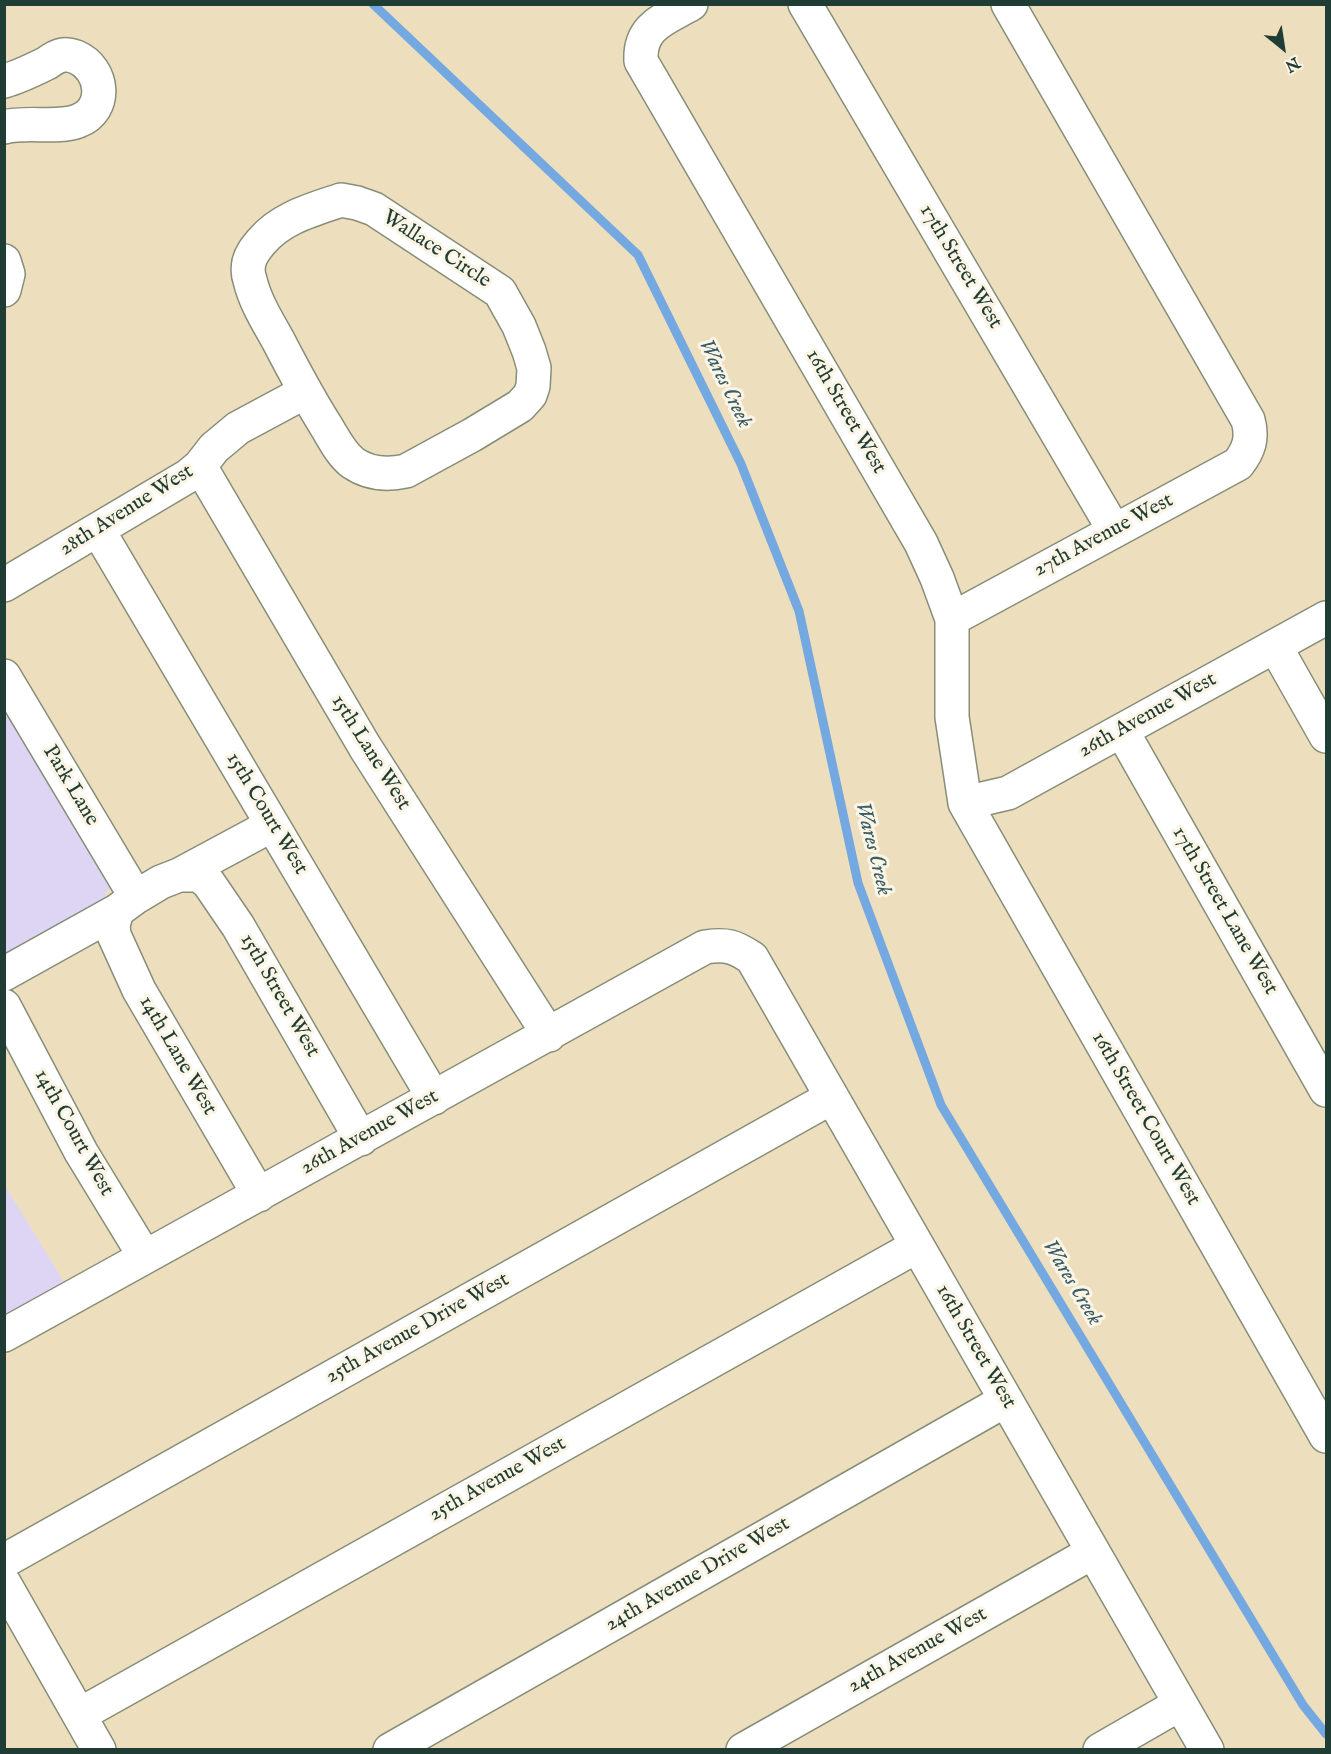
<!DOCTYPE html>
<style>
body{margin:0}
#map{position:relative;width:1331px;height:1754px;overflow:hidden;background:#eddfbd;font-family:"IM FELL English",serif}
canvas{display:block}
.frame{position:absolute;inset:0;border:6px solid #1f3d34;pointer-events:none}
.north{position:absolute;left:1253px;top:18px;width:60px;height:60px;-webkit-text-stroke:4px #fcf5e5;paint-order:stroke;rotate:150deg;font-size:16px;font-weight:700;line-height:24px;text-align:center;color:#1f3d34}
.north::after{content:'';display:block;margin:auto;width:21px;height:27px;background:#1f3d34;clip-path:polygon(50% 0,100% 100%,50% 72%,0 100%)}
</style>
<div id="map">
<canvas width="1331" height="1754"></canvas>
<div class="frame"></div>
<div class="north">N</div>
</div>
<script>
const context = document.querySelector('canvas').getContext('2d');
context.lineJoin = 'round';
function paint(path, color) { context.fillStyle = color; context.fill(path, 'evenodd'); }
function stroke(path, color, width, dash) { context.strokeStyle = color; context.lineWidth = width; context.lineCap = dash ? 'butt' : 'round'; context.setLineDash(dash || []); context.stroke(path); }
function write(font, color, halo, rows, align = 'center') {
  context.font = font + ' "IM FELL English",serif'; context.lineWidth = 6; context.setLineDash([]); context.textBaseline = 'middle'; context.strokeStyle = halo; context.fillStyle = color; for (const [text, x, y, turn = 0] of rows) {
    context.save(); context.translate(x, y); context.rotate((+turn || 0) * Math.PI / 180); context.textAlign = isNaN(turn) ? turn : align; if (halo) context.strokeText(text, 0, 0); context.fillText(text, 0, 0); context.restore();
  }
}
paint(new Path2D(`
 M 4,706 L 114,892 L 107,889 L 104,899 L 5,954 Z
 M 4,1184 L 64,1282 L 5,1315 L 4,1315 Z`), '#ded5f5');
stroke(new Path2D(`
 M 373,4 L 638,255 L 741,464 L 799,611 L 858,883 L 941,1105 L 1303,1705 L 1326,1734`), '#74a8e0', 9);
const minor = new Path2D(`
 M 691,4 C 665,19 639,26 641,61 L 921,543 L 937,578 L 952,619 L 952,717 L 965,803 L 1326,1436
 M 805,4 L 1114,530
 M 4,81 C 19,77 33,70 47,63 C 51,60 58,56 63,55 C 67,54 73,56 76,57 C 104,69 108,110 78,121 C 57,129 28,121 4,127
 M 341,200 L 357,203 L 374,209 L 500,292 L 519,326 L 529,351 L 534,368 L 533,386 L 530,395 L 520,406 L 472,435 L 406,471 C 388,475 369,474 353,463 C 341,454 334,439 326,426 C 309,399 294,371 279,342 C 268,322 255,302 250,280 C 248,275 248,267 249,262 C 251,254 256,248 261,242 C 281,218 311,210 341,200 Z
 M 4,261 L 8,274 L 4,290
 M 200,466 L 365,747 L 549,1035
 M 98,530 L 434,1098
 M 4,585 L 188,476 L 200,466 L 214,448 L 238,428 L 305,392
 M 952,619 L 1238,464 C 1249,450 1253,438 1248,420 L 1008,4
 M 1275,646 L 1326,736
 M 4,676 L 136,897
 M 1122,731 L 1326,1090
 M 965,803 L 1008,793 L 1326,618
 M 179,875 L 198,875 L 208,882 L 238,926 L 361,1139
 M 117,911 L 113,925 L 114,935 L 139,990 L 259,1195
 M 4,974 L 117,911 L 136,897 L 161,882 L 179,875 L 272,825
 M 4,1006 L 81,1152 L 145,1257
 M 4,1335 L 705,947 C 727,944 734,946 752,958 L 1207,1750
 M 4,1561 L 832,1097
 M 4,1583 L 99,1750
 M 79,1715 L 917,1246
 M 390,1750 L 1006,1400
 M 743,1750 L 1093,1552
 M 1100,1750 L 1180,1704`);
stroke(minor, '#868e78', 36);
stroke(minor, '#fff', 33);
write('21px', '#1f3d34', '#fcf5e5', [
 ["Wallace Circle",436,250,33],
 ["17th Street West",960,267,59],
 ["16th Street West",845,412,60],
 ["28th Avenue West",127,511,-32],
 ["27th Avenue West",1104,536,-28],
 ["26th Avenue West",1148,716,-29],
 ["15th Lane West",370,753,58],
 ["Park Lane",70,786,59],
 ["15th Court West",266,814,59],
 ["17th Street Lane West",1224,911,60],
 ["15th Street West",279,996,60],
 ["14th Lane West",177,1056,60],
 ["16th Street Court West",1145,1119,60],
 ["14th Court West",73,1133,61],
 ["26th Avenue West",370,1133,-29],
 ["25th Avenue Drive West",418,1329,-29],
 ["16th Street West",975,1347,60],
 ["25th Avenue West",498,1480,-29],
 ["24th Avenue Drive West",698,1575,-30],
 ["24th Avenue West",918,1651,-29]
]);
write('italic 22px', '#395d68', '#fcf5e5', [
 ["Wares Creek",724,384,64],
 ["Wares Creek",872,849,76],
 ["Wares Creek",1071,1283,59]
]);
</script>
